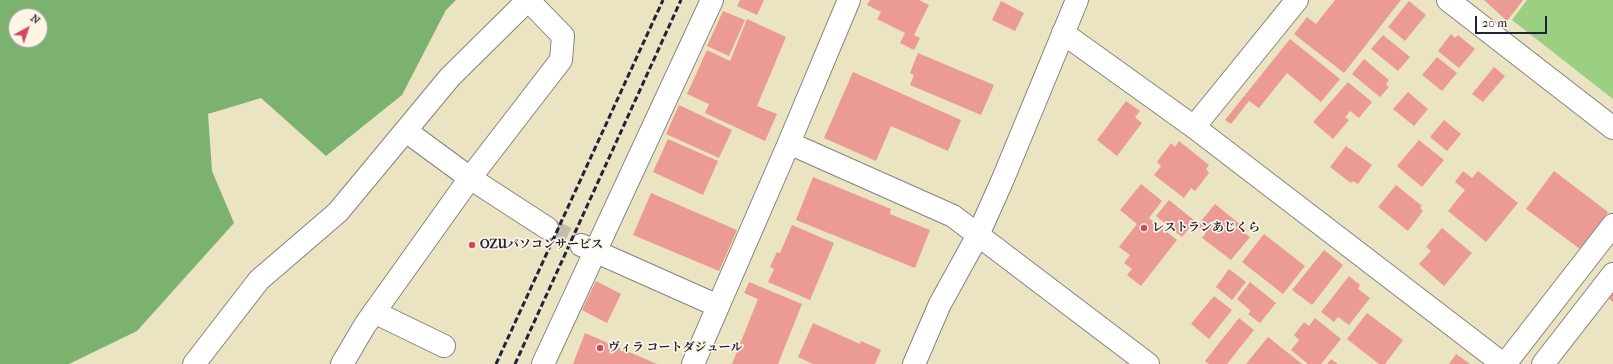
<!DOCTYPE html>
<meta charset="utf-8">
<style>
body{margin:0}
#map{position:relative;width:1613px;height:364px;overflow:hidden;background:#ebe4c2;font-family:"IM FELL French Canon",serif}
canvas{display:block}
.north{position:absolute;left:8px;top:8px;width:40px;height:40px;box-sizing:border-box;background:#fcf5e5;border:1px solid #a5a1a1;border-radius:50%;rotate:40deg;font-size:11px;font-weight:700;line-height:16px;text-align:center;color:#22223b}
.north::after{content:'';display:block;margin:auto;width:14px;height:18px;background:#d1495b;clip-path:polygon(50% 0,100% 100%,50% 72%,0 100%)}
.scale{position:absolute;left:1475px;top:16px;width:72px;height:18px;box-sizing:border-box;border:2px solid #22223b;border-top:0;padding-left:5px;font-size:12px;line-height:14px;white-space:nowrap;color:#22223b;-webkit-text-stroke:3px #fcf5e5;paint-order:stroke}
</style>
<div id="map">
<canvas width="1613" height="364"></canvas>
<div class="north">N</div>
<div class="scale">20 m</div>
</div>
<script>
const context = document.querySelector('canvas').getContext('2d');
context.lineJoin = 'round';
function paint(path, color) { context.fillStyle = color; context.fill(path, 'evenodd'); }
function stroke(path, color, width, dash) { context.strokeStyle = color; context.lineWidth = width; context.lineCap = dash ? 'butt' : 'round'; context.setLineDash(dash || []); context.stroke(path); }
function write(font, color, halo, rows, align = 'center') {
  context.font = font + ' "IM FELL French Canon","Noto Serif JP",serif'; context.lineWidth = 3.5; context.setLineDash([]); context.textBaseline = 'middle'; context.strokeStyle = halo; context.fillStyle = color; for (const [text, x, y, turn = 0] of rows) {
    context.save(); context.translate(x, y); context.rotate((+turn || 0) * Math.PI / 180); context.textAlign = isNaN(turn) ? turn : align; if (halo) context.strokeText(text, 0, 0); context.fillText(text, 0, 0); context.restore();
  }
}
paint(new Path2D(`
 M 1527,0 L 1613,0 L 1613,99 L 1512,20 Z`), '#9bd082');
paint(new Path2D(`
 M 0,0 L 456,0 L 446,10 L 402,95 L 326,156 L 261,98 L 208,114 L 212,171 L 234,223 L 137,331 L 69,364 L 0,364 ZM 16,16 L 40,16 L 40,40 L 16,40 Z`), '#7cb270');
paint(new Path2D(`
 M 740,0 L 764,0 L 757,15 L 737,6 Z
 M 870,0 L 919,0 L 929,5 L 914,35 L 920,38 L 914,50 L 900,43 L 905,33 L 877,19 L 881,12 L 867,5 Z
 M 1335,0 L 1401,0 L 1344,73 L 1294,34 L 1307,17 L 1316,24 Z
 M 1484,0 L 1523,0 L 1507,21 Z
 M 1001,1 L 1024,13 L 1015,31 L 992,20 Z
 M 1409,1 L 1426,15 L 1405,41 L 1388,27 Z
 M 723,11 L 745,20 L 729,56 L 707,46 Z
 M 747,19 L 786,37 L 757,106 L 777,114 L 765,141 L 705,113 L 709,104 L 687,94 L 707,50 L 730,61 Z
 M 1451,34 L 1455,38 L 1458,35 L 1475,49 L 1459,68 L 1438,51 Z
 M 1383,35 L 1410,57 L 1398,71 L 1371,49 Z
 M 1290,39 L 1340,79 L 1321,102 L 1287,73 L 1259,108 L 1249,101 L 1231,124 L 1225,120 Z
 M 918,53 L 994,85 L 981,115 L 910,85 L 914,75 L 910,73 Z
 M 1437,57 L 1457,73 L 1442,91 L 1422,75 Z
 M 1364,59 L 1389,80 L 1386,84 L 1389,87 L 1380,97 L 1352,74 Z
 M 1494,67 L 1505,76 L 1483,102 L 1472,94 Z
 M 853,72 L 961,120 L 948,151 L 891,126 L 876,161 L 824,138 Z
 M 1348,82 L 1372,102 L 1359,118 L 1350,111 L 1345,117 L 1349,120 L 1333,139 L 1313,122 Z
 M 1408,92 L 1428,109 L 1414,126 L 1393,109 Z
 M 1126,101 L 1140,111 L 1135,117 L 1142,123 L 1117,156 L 1097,140 Z
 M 679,105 L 732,130 L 719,158 L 666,134 Z
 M 1444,120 L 1461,134 L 1447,151 L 1430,137 Z
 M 668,139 L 718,161 L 703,195 L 653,172 Z
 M 1419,140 L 1444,160 L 1422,187 L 1397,166 Z
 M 1179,141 L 1209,165 L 1206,169 L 1209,173 L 1195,191 L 1191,188 L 1184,198 L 1154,175 L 1161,166 L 1157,162 L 1171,143 L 1175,147 Z
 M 1346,146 L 1372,165 L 1358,184 L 1353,181 L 1351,183 L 1330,167 Z
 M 1463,171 L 1472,178 L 1478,171 L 1518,203 L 1486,242 L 1448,211 L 1465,190 L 1455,182 Z
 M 1554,171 L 1608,212 L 1580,249 L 1526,209 Z
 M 813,177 L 891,209 L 890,214 L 930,230 L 915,268 L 796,220 Z
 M 1141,184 L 1162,201 L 1149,218 L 1177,240 L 1141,286 L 1127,275 L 1132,269 L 1124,263 L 1130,255 L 1119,247 L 1137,224 L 1120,210 Z
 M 1396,185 L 1422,206 L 1420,208 L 1423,211 L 1408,231 L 1378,207 Z
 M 651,193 L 737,230 L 719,271 L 633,235 Z
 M 1169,200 L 1195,221 L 1182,237 L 1156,216 Z
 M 1215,204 L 1247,230 L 1244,233 L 1250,237 L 1231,260 L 1202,238 L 1206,233 L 1197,226 Z
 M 792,225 L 834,243 L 810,300 L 768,282 L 774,269 L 770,267 L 777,252 L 780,253 Z
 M 1442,228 L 1472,253 L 1444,286 L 1419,264 L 1431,251 L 1426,247 Z
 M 1264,234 L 1305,266 L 1283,294 L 1242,262 Z
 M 1324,250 L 1343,265 L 1312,305 L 1292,290 Z
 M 1229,269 L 1246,282 L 1232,300 L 1216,287 Z
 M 1349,276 L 1360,285 L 1358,289 L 1370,298 L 1349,325 L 1338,317 L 1334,322 L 1321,312 Z
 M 596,281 L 621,294 L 607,323 L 582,310 Z
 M 749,282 L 802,304 L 778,364 L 732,364 L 758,299 L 744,293 Z
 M 1250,282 L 1276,303 L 1260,323 L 1248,314 L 1251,311 L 1237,299 Z
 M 1613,292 L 1613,302 L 1608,298 Z
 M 1214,296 L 1232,310 L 1209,339 L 1191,324 Z
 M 1367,313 L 1403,340 L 1385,364 L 1379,364 L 1347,339 Z
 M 1239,318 L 1254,330 L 1227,364 L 1209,364 L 1205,361 Z
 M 1315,318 L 1341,339 L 1321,364 L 1308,364 L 1291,350 L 1299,340 L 1294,335 L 1304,322 L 1309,326 Z
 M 813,323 L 860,344 L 861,341 L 881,350 L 875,364 L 813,364 L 798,357 Z
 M 585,333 L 657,364 L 573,364 Z
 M 1268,337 L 1302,364 L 1246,364 Z
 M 1456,354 L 1470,364 L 1449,364 Z
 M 1331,359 L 1338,364 L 1327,364 Z`), '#eb9a94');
stroke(new Path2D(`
 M 547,228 L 581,245`), '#c3bda7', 22, [22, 11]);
const minor = new Path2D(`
 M 1448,0 L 1613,128
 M 1063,33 L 1194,127 L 1503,364
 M 1194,127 L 1297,0
 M 406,131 L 470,178 L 547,228
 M 789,143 L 953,216 L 978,235
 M 581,245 L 718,306
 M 374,312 L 444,346
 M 194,364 L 259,280 L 338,212 L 450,77 L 528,0
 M 342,364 L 365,325 L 470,178 L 561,60 L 563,36 L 528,0
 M 543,364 L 712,0
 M 693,364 L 789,143 L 849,0
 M 1505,364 L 1613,225
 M 1543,364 L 1613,274`);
const tertiary = new Path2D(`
 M 978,235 L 1148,364
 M 914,364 L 940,304 L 978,235 L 1003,179 L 1077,0`);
stroke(minor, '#86837e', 24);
stroke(tertiary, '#86837e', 24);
stroke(minor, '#fff', 22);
stroke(tertiary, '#fff', 22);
stroke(new Path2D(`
 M 496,364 L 663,0
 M 515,364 L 681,0`), '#22223b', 3, [6, 3]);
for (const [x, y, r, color] of [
 [1144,228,4,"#d1495b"],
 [472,245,4,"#d1495b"],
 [600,348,4,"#d1495b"]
]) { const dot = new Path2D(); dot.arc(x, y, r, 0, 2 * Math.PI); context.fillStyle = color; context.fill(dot); stroke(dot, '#fcf5e5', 1.5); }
write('bold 12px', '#22223b', '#fcf5e5', [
 ["レストランあじくら",1152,228],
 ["OZUパソコンサービス",480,245],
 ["ヴィラ コートダジュール",608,348]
], 'left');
</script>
